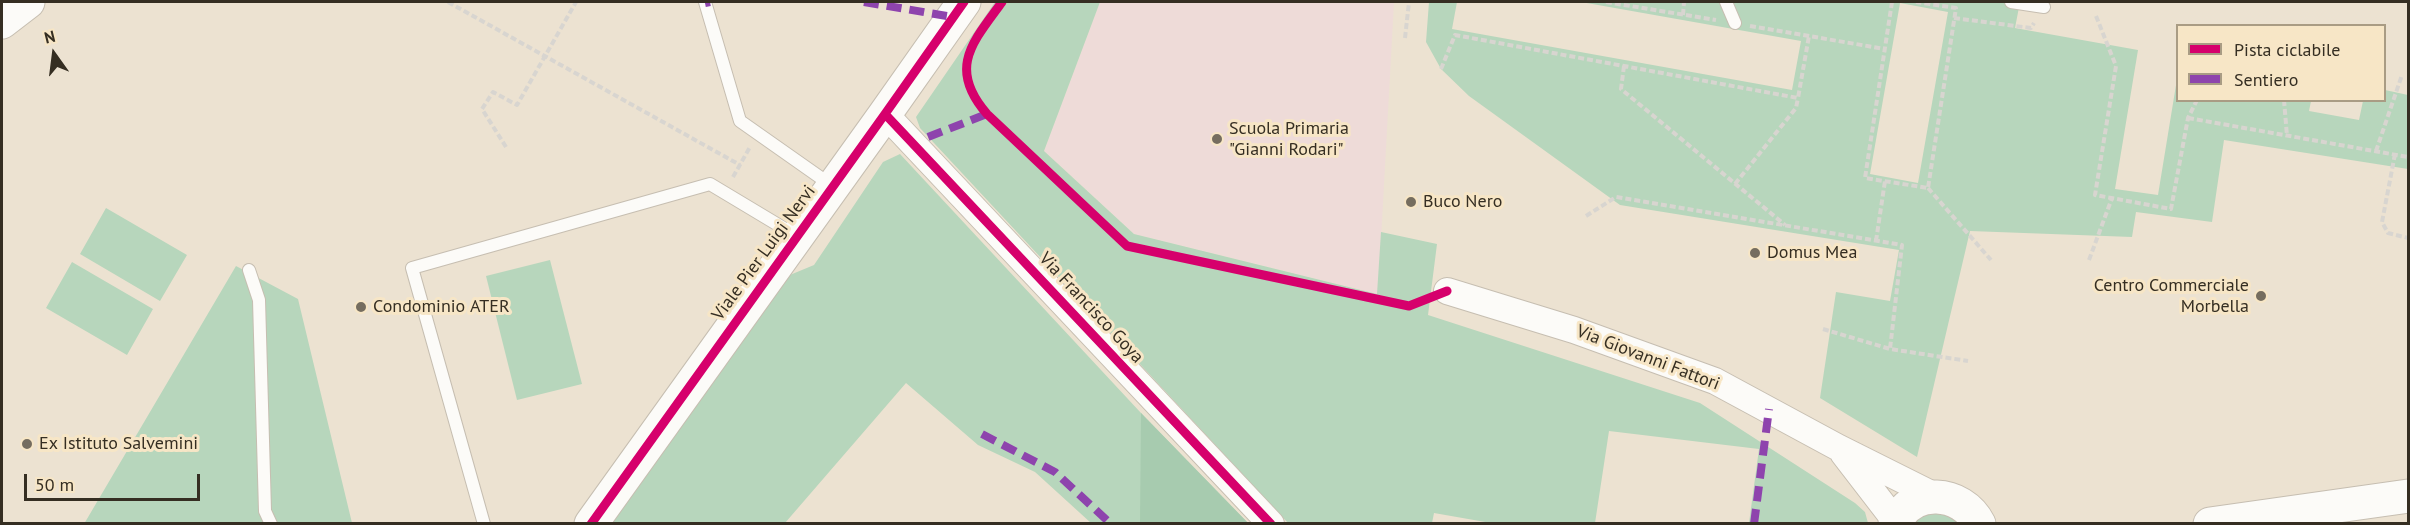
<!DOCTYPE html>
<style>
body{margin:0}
#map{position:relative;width:2410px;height:525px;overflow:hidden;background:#ece2d1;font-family:"PT Sans",sans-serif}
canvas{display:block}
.frame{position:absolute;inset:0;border:3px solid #352e22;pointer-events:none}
.legend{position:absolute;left:2176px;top:24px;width:210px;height:78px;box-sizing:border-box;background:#f7e6c6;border:2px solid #a99c84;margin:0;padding:8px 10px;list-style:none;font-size:18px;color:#352e22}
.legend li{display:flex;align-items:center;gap:12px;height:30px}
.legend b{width:30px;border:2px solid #a99c84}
.north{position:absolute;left:24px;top:24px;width:60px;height:60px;-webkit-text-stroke:4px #f7e6c6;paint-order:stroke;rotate:346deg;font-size:16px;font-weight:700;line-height:24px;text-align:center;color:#352e22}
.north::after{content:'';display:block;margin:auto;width:21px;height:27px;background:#352e22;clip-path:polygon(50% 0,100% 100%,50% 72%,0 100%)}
.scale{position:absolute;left:24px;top:474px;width:176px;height:27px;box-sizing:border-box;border:3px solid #352e22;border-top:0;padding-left:8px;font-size:18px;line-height:21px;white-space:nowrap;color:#352e22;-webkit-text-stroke:4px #f7e6c6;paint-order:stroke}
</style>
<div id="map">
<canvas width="2410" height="525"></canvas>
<div class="frame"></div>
<ul class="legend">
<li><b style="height:8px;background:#d6006c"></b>Pista ciclabile</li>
<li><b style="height:8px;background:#8e44ad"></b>Sentiero</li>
</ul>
<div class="north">N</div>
<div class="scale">50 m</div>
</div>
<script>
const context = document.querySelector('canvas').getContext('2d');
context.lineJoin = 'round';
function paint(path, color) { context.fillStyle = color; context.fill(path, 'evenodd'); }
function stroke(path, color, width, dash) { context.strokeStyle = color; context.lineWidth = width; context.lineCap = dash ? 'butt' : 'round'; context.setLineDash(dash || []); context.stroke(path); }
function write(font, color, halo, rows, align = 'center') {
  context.font = font + ' "PT Sans",sans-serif'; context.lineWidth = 6; context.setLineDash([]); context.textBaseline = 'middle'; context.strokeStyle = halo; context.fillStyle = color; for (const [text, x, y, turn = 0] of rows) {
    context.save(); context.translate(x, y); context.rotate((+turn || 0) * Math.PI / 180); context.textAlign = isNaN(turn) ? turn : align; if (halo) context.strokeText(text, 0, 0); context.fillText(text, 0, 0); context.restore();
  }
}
paint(new Path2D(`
 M 1100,2 L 1394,2 L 1378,294 L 1134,234 L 1044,151 Z`), '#eedbd8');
paint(new Path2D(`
 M 995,2 L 1100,2 L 1044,151 L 1134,234 L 1377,294 L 1381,232 L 1437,244 L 1428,315 L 1700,403 L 1855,503 L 1865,512 L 1868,523 L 1749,523 L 1759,449 L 1609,431 L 1595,523 L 1491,523 L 1434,513 L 1432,523 L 1288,523 L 920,128 L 916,117 Z
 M 1429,2 L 1457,2 L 1452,29 L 1792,90 L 1801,41 L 1581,2 L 2020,2 L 2015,28 L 2138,50 L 2115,189 L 2158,195 L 2177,79 L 2178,100 L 2311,101 L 2309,111 L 2359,120 L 2363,101 L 2384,100 L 2385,90 L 2408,95 L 2408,169 L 2224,140 L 2212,222 L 2136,212 L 2132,237 L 1970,231 L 1917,457 L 1820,398 L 1836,292 L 1890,301 L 1899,250 L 1620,205 L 1469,96 L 1441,69 L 1426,42 ZM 1900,3 L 1948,12 L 1918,183 L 1870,174 Z
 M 900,154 L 1141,413 L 1248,523 L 1091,523 L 1035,472 L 978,445 L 906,383 L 785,523 L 599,524 L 773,282 L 814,265 L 883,162 Z
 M 106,208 L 187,255 L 160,301 L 80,254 Z
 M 550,260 L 582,384 L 517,400 L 486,276 Z
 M 72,262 L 153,309 L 127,355 L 46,308 Z
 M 236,266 L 298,299 L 352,523 L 84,524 Z
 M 1939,510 L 1963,524 L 1912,524 L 1920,515 Z`), '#b7d6bc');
paint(new Path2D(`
 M 1141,413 L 1248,523 L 1140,523 Z`), '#a7cbaf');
const lane = new Path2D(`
 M 705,2 L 740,121 L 831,185
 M 1726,2 L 1735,23
 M 2011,2 L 2044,7
 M 249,270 L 259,300 L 265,511 L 271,524
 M 484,524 L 412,268 L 710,184 L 795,235`);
const street = new Path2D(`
 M 885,114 L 1271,524
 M 1447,291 L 1574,330 L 1715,381 L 1839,448 L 1935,496
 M 1843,453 L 1890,514 L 1897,519`);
const secondary = new Path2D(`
 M 2,22 L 28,2
 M 591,524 L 885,114 L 964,2
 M 1895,524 C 1911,486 1962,490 1979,524
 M 2210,524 L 2408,496`);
stroke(lane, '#c6beb1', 14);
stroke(street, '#c6beb1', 28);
stroke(secondary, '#c6beb1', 35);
stroke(new Path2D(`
 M 448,2 L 740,165
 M 1606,2 L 1716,20
 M 1892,2 L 1865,178 L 1928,188 L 1956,8 L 1916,2
 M 1683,15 L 1684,2
 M 2096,16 L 2116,66 L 2095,195 L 2171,209 L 2188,118 L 2197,100
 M 1954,18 L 2031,28 L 2034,23
 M 1750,26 L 1885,49
 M 1405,38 L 1409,2
 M 1624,66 L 1621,89 L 1785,225
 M 1441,69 L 1455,35 L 1798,98 L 1809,36
 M 2284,100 L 2287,136
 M 2188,118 L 2408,157
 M 506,147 L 482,109 L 493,92 L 517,105 L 576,2
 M 2376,151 L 2402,75
 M 2395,154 L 2382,222 L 2388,233 L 2408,238
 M 733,177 L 750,147
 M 1735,184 L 1796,108 L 1798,98
 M 1928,188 L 1991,260
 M 1586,216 L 1616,197 L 1902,245 L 1890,349
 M 1876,241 L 1885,181
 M 2089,260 L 2112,198
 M 1823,329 L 1890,349 L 1968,361`), '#d8d5d0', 4, [6, 3]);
stroke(lane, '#fcfbf8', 12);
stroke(street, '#fcfbf8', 26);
stroke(secondary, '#fcfbf8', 33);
stroke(new Path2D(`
 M 864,2 L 953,17
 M 705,3 L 710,2
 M 928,137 L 987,114
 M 982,434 L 1055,472 L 1111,524
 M 1754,524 L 1769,409`), '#8e44ad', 8, [15, 8]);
stroke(new Path2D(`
 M 1002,2 C 973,42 947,68 987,114 L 1127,246 L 1409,306 L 1447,291
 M 885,114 L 1271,524
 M 591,524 L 885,114 L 964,2`), '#d6006c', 9);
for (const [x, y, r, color] of [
 [1217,139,6,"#756d5f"],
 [1411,202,6,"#756d5f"],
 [1755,253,6,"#756d5f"],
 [2261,296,6,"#756d5f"],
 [361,307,6,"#756d5f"],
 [27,444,6,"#756d5f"]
]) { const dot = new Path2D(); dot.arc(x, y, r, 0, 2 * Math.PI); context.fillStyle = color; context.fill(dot); stroke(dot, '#f7e6c6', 2); }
write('18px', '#352e22', '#f7e6c6', [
 ["Scuola Primaria",1229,129],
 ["\"Gianni Rodari\"",1229,150],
 ["Buco Nero",1423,202],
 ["Domus Mea",1767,253],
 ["Centro Commerciale",2249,286,"right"],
 ["Morbella",2249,307,"right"],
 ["Condominio ATER",373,307],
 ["Ex Istituto Salvemini",39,444]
], 'left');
write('18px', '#352e22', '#f7e6c6', [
 ["Viale Pier Luigi Nervi",764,253,-54],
 ["Via Francisco Goya",1091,308,47],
 ["Via Giovanni Fattori",1648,358,21]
]);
</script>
